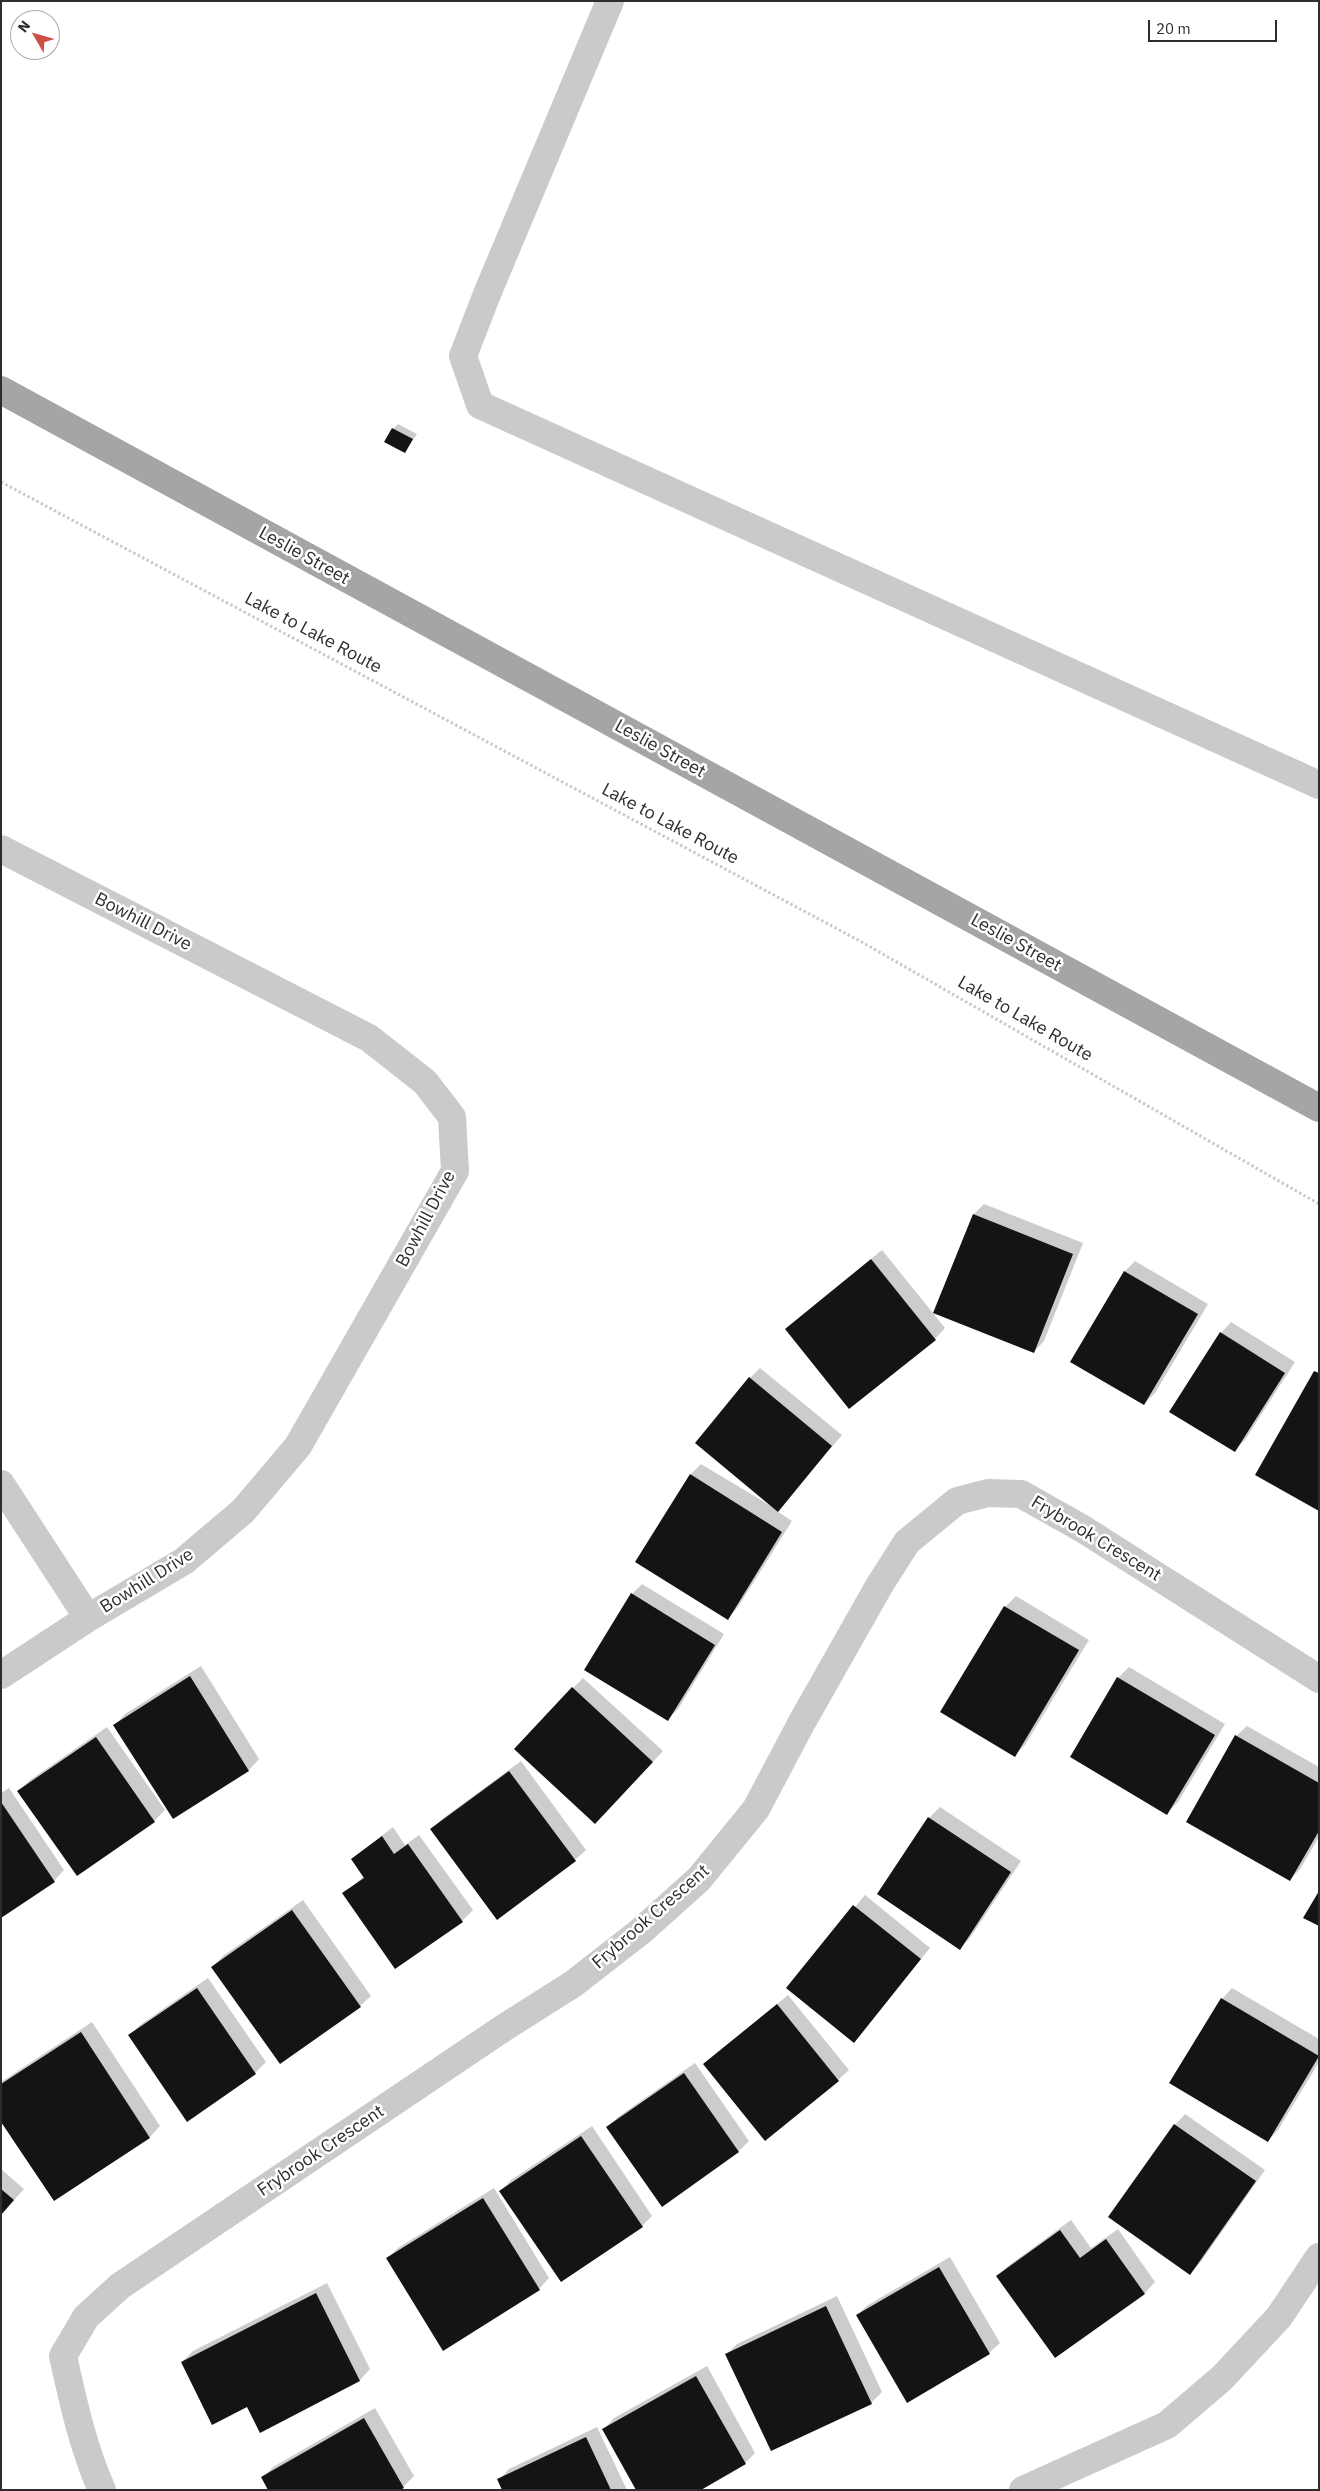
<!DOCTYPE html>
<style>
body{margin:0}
#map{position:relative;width:1320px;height:2491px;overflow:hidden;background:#fff;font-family:"IBM Plex Sans",sans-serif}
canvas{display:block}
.frame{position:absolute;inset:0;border:2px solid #2d2d2d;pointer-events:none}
.north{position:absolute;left:10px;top:10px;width:50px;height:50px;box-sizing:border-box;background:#fff;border:1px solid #ababab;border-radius:50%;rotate:308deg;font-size:14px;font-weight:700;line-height:20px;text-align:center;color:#2d2d2d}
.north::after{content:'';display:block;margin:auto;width:18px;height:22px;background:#cf4f45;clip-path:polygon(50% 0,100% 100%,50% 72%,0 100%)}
.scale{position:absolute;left:1148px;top:20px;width:129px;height:22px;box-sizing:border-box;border:2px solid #2d2d2d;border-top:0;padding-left:6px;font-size:15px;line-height:18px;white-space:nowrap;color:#2d2d2d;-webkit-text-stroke:4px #fff;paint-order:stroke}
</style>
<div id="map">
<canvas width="1320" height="2491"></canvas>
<div class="frame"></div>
<div class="north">N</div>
<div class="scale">20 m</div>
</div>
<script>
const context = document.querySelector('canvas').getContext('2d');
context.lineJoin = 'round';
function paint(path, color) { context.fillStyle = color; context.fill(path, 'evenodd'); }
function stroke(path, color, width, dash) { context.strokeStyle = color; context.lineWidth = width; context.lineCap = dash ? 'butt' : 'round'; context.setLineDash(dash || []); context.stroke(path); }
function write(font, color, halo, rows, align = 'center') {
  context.font = font + ' "IBM Plex Sans",sans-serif'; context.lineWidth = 5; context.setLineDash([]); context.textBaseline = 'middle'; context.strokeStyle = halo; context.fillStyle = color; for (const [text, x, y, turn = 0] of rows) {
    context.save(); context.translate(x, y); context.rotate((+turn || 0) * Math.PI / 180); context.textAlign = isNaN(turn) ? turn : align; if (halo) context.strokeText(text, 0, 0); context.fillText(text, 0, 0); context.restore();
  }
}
paint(new Path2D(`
 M 398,424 L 417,434 L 405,452 L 393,429 Z
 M 984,1204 L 1083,1243 L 1044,1341 L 1034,1352 L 974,1214 Z
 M 882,1250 L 945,1328 L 935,1339 L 786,1329 Z
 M 1135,1261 L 1208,1304 L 1155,1393 L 1144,1404 L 1125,1271 Z
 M 1231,1322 L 1295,1362 L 1245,1440 L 1234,1451 L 1221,1333 Z
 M 760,1368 L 842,1435 L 777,1511 L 792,1521 L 738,1607 L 728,1618 L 636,1561 L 691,1474 L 701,1464 L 776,1509 L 750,1378 Z
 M 642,1584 L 724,1634 L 678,1709 L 667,1720 L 632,1594 Z
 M 1016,1596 L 1089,1640 L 1025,1745 L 1015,1755 L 942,1712 L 1005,1607 Z
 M 201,1666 L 259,1759 L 249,1770 L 173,1817 L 115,1725 L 125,1714 Z
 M 1129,1667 L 1225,1724 L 1178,1802 L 1167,1813 L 1118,1678 Z
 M 583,1678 L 663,1751 L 606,1812 L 573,1688 Z
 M 1247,1726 L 1319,1767 L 1319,1837 L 1300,1869 L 1290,1880 L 1236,1736 Z
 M 107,1727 L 165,1810 L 154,1821 L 19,1791 L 30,1780 Z
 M 521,1761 L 586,1850 L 575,1860 L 432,1829 L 442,1819 Z
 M 9,1788 L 64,1870 L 54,1881 L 1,1916 L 1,1793 Z
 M 940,1807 L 1021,1861 L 970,1938 L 960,1948 L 929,1818 Z
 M 393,1827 L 405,1845 L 419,1835 L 473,1910 L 462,1921 L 395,1968 L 344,1894 L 364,1876 L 352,1859 Z
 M 865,1895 L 930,1948 L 854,2041 L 788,1988 Z
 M 303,1900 L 371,1996 L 360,2006 L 213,1967 L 223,1956 Z
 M 208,1978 L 266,2062 L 255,2073 L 129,2036 L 140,2025 Z
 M 1232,1988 L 1319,2039 L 1319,2062 L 1278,2130 L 1268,2141 L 1222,1999 Z
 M 788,1995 L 849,2070 L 838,2080 L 705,2064 Z
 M 92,2022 L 160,2126 L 150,2137 L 54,2199 L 1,2119 L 1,2082 Z
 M 695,2063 L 749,2141 L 739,2151 L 662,2205 L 608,2127 L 618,2117 Z
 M 1185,2114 L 1265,2170 L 1200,2263 L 1190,2273 L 1175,2125 Z
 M 592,2126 L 652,2216 L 642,2226 L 501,2191 L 511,2180 Z
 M 1,2169 L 24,2189 L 1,2215 Z
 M 494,2188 L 549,2278 L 539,2289 L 387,2259 L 398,2248 Z
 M 1071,2220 L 1091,2248 L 1118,2229 L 1155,2282 L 1145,2293 L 1055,2356 L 998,2276 L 1008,2266 Z
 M 950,2257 L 1000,2343 L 989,2353 L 857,2315 L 868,2305 Z
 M 327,2283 L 370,2369 L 360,2380 L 260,2431 L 247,2406 L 182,2362 L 193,2351 Z
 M 837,2296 L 882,2392 L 871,2403 L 726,2355 L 737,2344 Z
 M 707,2366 L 755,2453 L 745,2463 L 604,2429 L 614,2418 Z
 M 375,2408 L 414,2476 L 403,2487 L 262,2478 L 273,2467 Z
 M 597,2427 L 627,2490 L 504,2490 L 499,2480 L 509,2469 Z`), '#0003');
paint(new Path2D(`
 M 392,428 L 413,439 L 405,453 L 384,442 Z
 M 973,1214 L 1073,1254 L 1034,1353 L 933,1313 Z
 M 871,1259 L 936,1340 L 849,1409 L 785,1329 Z
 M 1124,1271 L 1198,1314 L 1144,1405 L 1070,1362 Z
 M 1220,1332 L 1285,1373 L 1235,1452 L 1169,1412 Z
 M 1314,1371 L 1319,1373 L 1319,1511 L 1255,1475 Z
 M 749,1377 L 832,1446 L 778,1512 L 695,1443 Z
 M 690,1474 L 782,1532 L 728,1620 L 635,1562 Z
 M 631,1593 L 715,1645 L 668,1721 L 584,1670 Z
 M 1004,1606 L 1079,1650 L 1015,1757 L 940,1712 Z
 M 190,1676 L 249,1771 L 173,1819 L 113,1725 Z
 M 1117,1677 L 1215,1735 L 1167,1815 L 1070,1757 Z
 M 572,1687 L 653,1762 L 595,1824 L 514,1749 Z
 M 1235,1735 L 1319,1783 L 1319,1831 L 1290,1881 L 1186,1822 Z
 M 96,1737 L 155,1822 L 77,1876 L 17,1791 Z
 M 509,1771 L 576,1861 L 497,1920 L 430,1829 Z
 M 1,1802 L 55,1882 L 1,1918 Z
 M 928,1817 L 1011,1872 L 960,1950 L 877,1894 Z
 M 382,1836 L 394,1854 L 408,1844 L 463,1922 L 395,1969 L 342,1893 L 364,1878 L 351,1859 Z
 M 1319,1891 L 1319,1926 L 1303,1918 Z
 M 853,1905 L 921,1959 L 854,2043 L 786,1988 Z
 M 292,1910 L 361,2007 L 280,2064 L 211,1967 Z
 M 197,1988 L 256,2074 L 187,2122 L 128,2035 Z
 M 1221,1998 L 1319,2056 L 1268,2142 L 1169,2083 Z
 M 777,2004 L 839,2081 L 765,2141 L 703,2064 Z
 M 81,2032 L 150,2138 L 54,2201 L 1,2122 L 1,2084 Z
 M 684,2073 L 739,2152 L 662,2207 L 606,2127 Z
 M 1174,2124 L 1256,2181 L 1190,2275 L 1108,2217 Z
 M 581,2136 L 643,2227 L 561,2282 L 499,2191 Z
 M 1,2189 L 14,2200 L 1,2215 Z
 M 483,2198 L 540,2290 L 443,2351 L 386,2258 Z
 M 1060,2230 L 1080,2258 L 1106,2239 L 1145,2294 L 1055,2358 L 996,2276 Z
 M 939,2267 L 990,2354 L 907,2403 L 856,2315 Z
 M 316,2293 L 360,2381 L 260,2433 L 247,2407 L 212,2425 L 181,2362 Z
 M 826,2306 L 872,2404 L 771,2451 L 725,2354 Z
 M 696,2376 L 746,2464 L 701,2490 L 636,2490 L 602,2429 Z
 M 364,2418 L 404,2488 L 400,2490 L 268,2490 L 261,2477 Z
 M 586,2437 L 611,2490 L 502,2490 L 497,2479 Z`), '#141414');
stroke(new Path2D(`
 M 1,482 L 860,941 L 1319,1204`), '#cacaca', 3, [2.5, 2.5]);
stroke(new Path2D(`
 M 610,1 L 487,294 L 463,356 L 480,405 L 1319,785
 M 1,849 L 369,1038 L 425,1082 L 452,1117 L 455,1171 L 298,1446 L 243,1511 L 184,1561 L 88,1618 L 1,1675
 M 1,1484 L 88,1618
 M 102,2490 C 83,2448 73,2401 63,2356 L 86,2317 L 120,2286 L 505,2027 L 573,1984 L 641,1931 L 699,1879 L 756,1809 L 802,1722 L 879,1586 L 907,1542 L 957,1501 L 988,1493 L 1021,1494 L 1083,1529 L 1319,1679
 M 1023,2490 L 1167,2425 L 1222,2378 L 1279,2317 L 1319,2257`), '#cacaca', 28);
stroke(new Path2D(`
 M 1,390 L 1319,1108`), '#a5a5a5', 28);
write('18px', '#2d2d2d', '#fff', [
 ["Leslie Street",304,556,29],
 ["Lake to Lake Route",313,633,28],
 ["Leslie Street",660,749,29],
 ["Lake to Lake Route",670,824,28],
 ["Bowhill Drive",143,922,27],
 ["Leslie Street",1016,943,29],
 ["Lake to Lake Route",1025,1019,30],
 ["Bowhill Drive",426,1219,-62],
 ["Frybrook Crescent",1096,1539,31],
 ["Bowhill Drive",147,1581,-32],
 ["Frybrook Crescent",651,1917,-41],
 ["Frybrook Crescent",321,2151,-34]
]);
</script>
